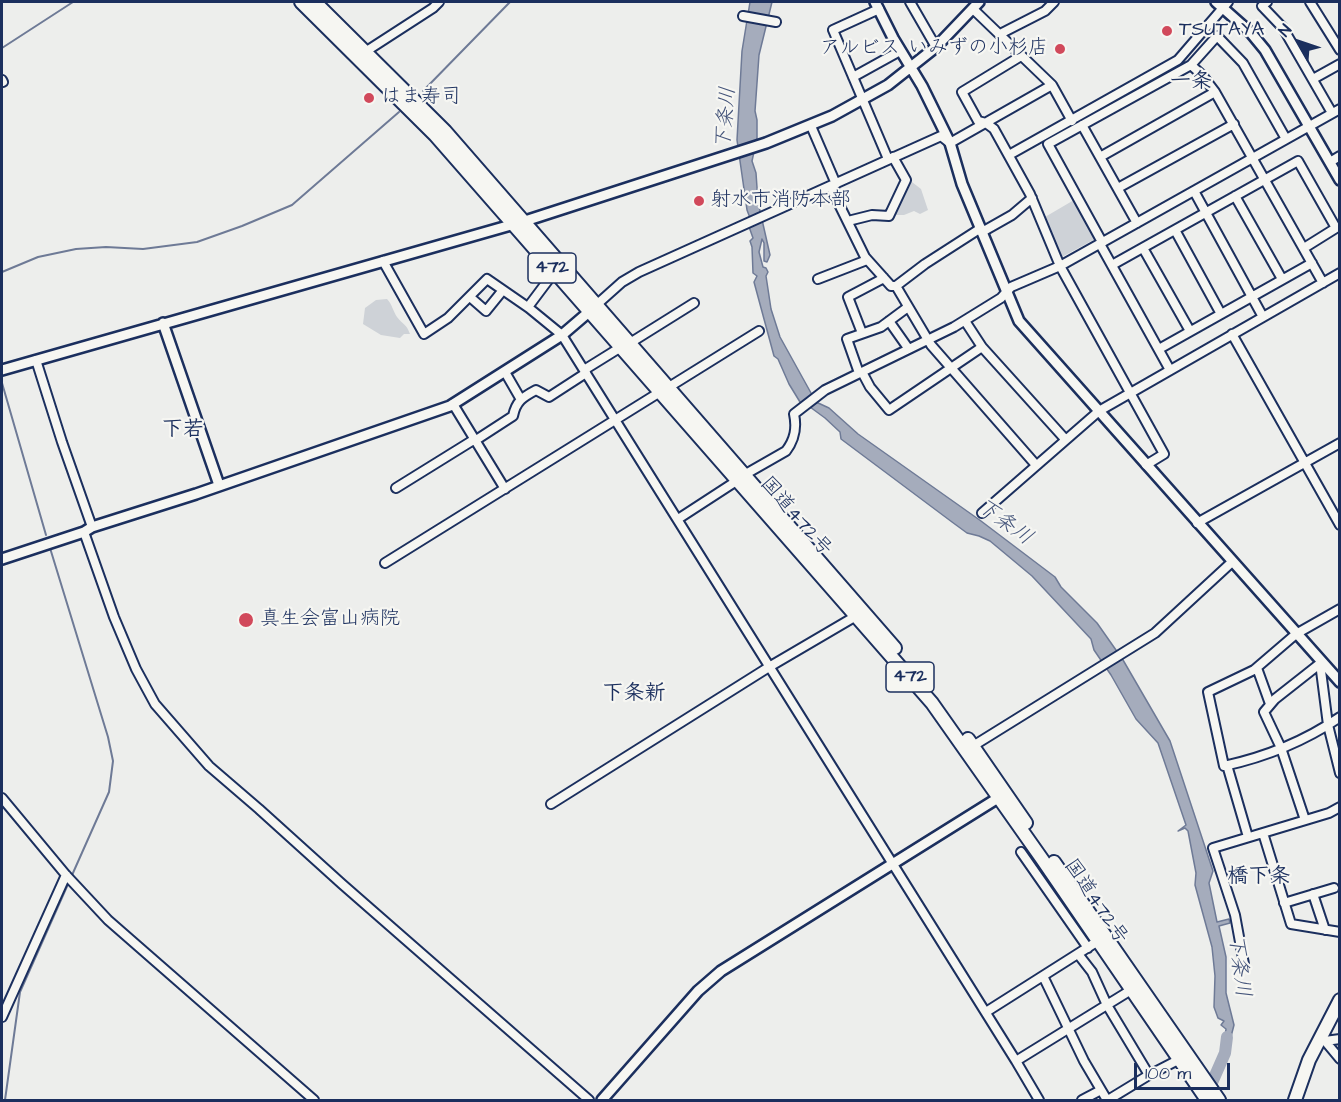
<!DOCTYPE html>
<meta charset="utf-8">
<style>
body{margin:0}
#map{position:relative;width:1341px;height:1102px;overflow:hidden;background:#edeeec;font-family:"Architects Daughter",sans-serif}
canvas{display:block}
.frame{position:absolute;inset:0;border:3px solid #1b2f5e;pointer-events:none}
.north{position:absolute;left:1269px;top:12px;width:60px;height:60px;-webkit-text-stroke:4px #f6f6f2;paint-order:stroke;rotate:310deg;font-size:16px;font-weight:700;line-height:24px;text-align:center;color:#1b2f5e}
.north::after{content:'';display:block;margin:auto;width:21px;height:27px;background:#1b2f5e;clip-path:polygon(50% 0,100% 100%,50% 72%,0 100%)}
.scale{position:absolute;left:1134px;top:1063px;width:96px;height:27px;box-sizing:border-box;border:3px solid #1b2f5e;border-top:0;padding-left:8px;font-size:18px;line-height:21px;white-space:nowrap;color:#1b2f5e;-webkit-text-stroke:4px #f6f6f2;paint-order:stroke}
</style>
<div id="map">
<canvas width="1341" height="1102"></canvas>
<div class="frame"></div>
<div class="north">N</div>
<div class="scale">100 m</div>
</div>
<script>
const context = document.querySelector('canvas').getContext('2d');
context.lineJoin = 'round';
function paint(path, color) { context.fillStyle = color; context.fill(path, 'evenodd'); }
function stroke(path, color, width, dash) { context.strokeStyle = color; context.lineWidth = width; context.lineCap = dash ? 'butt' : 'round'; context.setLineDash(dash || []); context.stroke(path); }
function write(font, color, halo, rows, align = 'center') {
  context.font = font + ' "Architects Daughter","Klee One",sans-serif'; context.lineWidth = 4.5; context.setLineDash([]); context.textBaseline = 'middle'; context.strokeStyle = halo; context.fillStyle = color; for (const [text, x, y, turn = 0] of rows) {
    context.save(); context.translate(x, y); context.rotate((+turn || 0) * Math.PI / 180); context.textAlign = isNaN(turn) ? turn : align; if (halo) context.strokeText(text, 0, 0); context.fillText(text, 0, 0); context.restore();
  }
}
paint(new Path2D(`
 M 908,179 L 921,189 L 928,210 L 920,214 L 914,211 L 904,215 L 891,215 Z
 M 1074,200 L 1097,238 L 1060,258 L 1045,217 Z
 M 387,299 C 392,304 393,311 397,317 C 403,325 406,323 410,334 L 404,334 L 400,338 L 381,335 L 363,324 L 365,308 L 376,300 Z`), '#ced2d7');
const water = new Path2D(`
 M 750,2 L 772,2 L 759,55 L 755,111 L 757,120 L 757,138 L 752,161 L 756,173 L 758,202 L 770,255 L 767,262 L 764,261 L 764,243 L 762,239 L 759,252 L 763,267 L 766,268 L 768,272 L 766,276 L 771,309 L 780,337 L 816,402 L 829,408 L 858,434 L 981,521 L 1055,577 L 1061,587 L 1097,623 L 1123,660 L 1170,741 L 1213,871 L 1209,883 L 1217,922 L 1229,919 L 1230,923 L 1219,926 L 1226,957 L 1226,993 L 1234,1025 L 1227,1052 L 1223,1051 L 1226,1029 L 1221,1025 L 1224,1021 L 1218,1018 L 1214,1007 L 1215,976 L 1212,947 L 1195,885 L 1196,873 L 1188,831 L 1185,828 L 1178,831 L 1186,825 L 1158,743 L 1136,719 L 1111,675 L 1094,650 L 1091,639 L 1032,576 L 990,541 L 979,536 L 967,533 L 952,522 L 841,439 L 840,432 L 825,418 L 810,407 L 800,402 L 789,384 L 778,359 L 774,356 L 754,282 L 757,276 L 753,273 L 752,247 L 750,241 L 753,238 L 748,224 L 750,218 L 747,210 L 737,140 L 742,51 Z`);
paint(water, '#a5acbc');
stroke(water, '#6e7a96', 1.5);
stroke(new Path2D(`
 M 2,48 L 73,2
 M 423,91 L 510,2
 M 2,272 L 38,257 L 76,249 L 106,247 L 143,249 L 197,242 L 242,226 L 292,205 L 399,112
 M 2,383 L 46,535
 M 5,1100 L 20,992 L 109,792 L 113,761 L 108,737 L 50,548`), '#6e7a96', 2);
stroke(new Path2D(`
 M 1207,1094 L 1225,1053 L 1227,1037`), '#a5acbc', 12);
const minor = new Path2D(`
 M 910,2 L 936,47
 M 1267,2 L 1262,6 L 1283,28 L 1332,113
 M 1310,2 L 1340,50
 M 879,9 L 833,30 L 888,159
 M 973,9 L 1052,85 L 1072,121
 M 743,16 L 776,22
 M 1000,34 L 1045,11 L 1054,2
 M 365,52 L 433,8 L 439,2
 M 1021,56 L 962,92 L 978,121 L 986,123 L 994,129 L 1030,194 L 1060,266 L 1164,454 L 1146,465
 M 1191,65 L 1202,75 L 1215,92 L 1323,283
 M 853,77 L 900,51
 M 1313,79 L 1340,64
 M 2,80 L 3,82
 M 1082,125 L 1137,223
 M 811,126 L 836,184
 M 1009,155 L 1178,60 L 1228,2
 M 1100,157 L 1215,92
 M 1330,162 L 1340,156
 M 830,186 L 865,257 L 891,286 L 896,286 L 931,345 L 1036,465
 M 1118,188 L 1234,124
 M 1194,191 L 1263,317
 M 1235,196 L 1282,279
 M 848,221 L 872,215 L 889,216 L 906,180 L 893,157
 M 1175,230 L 1221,314
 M 982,232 L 1012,215 L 1032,198
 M 1102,242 L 1048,144 L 1191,65 L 1217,36 L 1243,63 L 1286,139
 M 1100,244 L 1170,370
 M 1143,248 L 1190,331
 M 383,261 L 424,334 L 448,318 L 487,279 L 529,308 L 562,335 L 1016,1061 L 1039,1100
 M 1112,265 L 1298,161 L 1336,228 L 1304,248
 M 818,279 L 867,260
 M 896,286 L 925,264 L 981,228
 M 470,297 L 486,311 L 503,290
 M 528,307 L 555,271
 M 594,307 L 622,282 L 639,272 L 941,136 L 950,143 L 1052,85
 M 889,321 L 908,348
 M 965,321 L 982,347 L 1065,439
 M 862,333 L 848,297 L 884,278
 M 1232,334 L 1340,525
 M 630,343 L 694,303
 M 1159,349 L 1312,263
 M 36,360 L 62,442 L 92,527
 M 584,370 L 621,347
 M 505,372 L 520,398
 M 862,372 L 870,387 L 889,410 L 982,347
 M 859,373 L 847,339 L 881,327 L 908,307
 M 669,387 L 759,331
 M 453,404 L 505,489
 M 476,440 L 513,416 C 516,401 523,397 536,390 L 549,397 L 586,373
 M 744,475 L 786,451 C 795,439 797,428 794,414 L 825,390 L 954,327 L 1001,298 L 1011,287 L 1060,266 L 1340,109
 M 396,488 L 475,439
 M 982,513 L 1099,411 L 1340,273
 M 678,519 L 738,480
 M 1197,523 L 1340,443
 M 84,532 L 114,617 L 136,669 L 155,704 L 209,766 L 259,809 L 342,884 L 589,1100
 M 385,563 L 660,392
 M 1340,609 L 1296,634 L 1254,670 L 1208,692 L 1224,766 C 1265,757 1305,741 1340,717
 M 1320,663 L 1328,725 L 1340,773
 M 1257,668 L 1270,704
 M 973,746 L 1155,633 L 1232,562
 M 1227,765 L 1248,837
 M 2,798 L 66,875 L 108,920 L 314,1100
 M 551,804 L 769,667 L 856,616
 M 1305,820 L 1281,748 L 1264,712 L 1275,699 L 1322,662
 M 1263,833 L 1291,924 L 1340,932
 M 1021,852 L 1088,948
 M 1313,894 L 1325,930
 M 1284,903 L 1334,888
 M 1078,954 L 1092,972 L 1107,1005 L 1149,1075
 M 1244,964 L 1235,915 L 1213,848 L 1329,813 L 1340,807
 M 1043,976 L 1084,1061 L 1107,1100
 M 986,1012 L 1098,941
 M 2,1017 L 66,875
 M 1325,1041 L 1340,1059
 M 1325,1041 L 1340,1039
 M 1016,1061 L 1131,990
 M 1082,1100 L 1101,1090
 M 1108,1100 L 1149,1075 L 1180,1059`);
const tertiary = new Path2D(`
 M 875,2 L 893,38 L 922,86 L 950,143 L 962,184 L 1019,321 L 1340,682
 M 1216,2 L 1251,33 L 1265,50 L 1340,180
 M 163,323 L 219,485
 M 2,370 L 525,221 L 766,143 L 832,116 L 888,85 L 936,47 L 979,2
 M 2,559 L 84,532 L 92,527 L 196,494 L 450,406 L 562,335 L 590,311
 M 602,1100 L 698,991 L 721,971 L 998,798`);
const primary = new Path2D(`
 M 1295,1100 L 1309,1060 L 1340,1000`);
const trunk = new Path2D(`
 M 301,2 L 435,135 L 932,703 L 1042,859 L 1207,1100
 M 315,2 L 445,131 L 895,648
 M 968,739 L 1026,823
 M 1054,862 L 1219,1100`);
stroke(minor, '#1b2f5e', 12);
stroke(tertiary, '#1b2f5e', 14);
stroke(primary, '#1b2f5e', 16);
stroke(trunk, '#1b2f5e', 16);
stroke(minor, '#f6f6f2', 8);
stroke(tertiary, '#f6f6f2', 9);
stroke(primary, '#f6f6f2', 12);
stroke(trunk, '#f6f6f2', 12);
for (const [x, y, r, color] of [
 [1167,31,6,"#d1495b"],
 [1060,49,6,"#d1495b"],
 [369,98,6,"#d1495b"],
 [699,201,6,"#d1495b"],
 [246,620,8,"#d1495b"]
]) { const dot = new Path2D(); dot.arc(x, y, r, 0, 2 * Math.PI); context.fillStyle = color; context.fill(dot); stroke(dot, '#f6f6f2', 2); }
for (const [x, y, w] of [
 [552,268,48],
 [910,677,48]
]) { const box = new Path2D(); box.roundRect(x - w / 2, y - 15, w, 30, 4.5); context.fillStyle = '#f6f6f2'; context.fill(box); stroke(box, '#1b2f5e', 1.5); }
write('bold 18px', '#1b2f5e', null, [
 ["472",552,268],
 ["472",910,677]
]);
write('20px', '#1b2f5e', '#f6f6f2', [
 ["TSUTAYA",1179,31],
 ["アルビス いみずの小杉店",1048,49,"right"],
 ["はま寿司",381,98],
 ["射水市消防本部",711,201],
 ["真生会富山病院",260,620]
], 'left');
write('20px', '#1b2f5e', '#f6f6f2', [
 ["国道472号",795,517,49],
 ["国道472号",1095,902,56]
]);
write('bold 21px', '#1b2f5e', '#f6f6f2', [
 ["一条",1191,83],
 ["下若",183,431],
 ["下条新",634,695],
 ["橋下条",1259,878]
]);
write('italic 21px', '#44547a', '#f6f6f2', [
 ["下条川",727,118,-85],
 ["下条川",1004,523,36],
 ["下条川",1238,966,83]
]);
</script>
